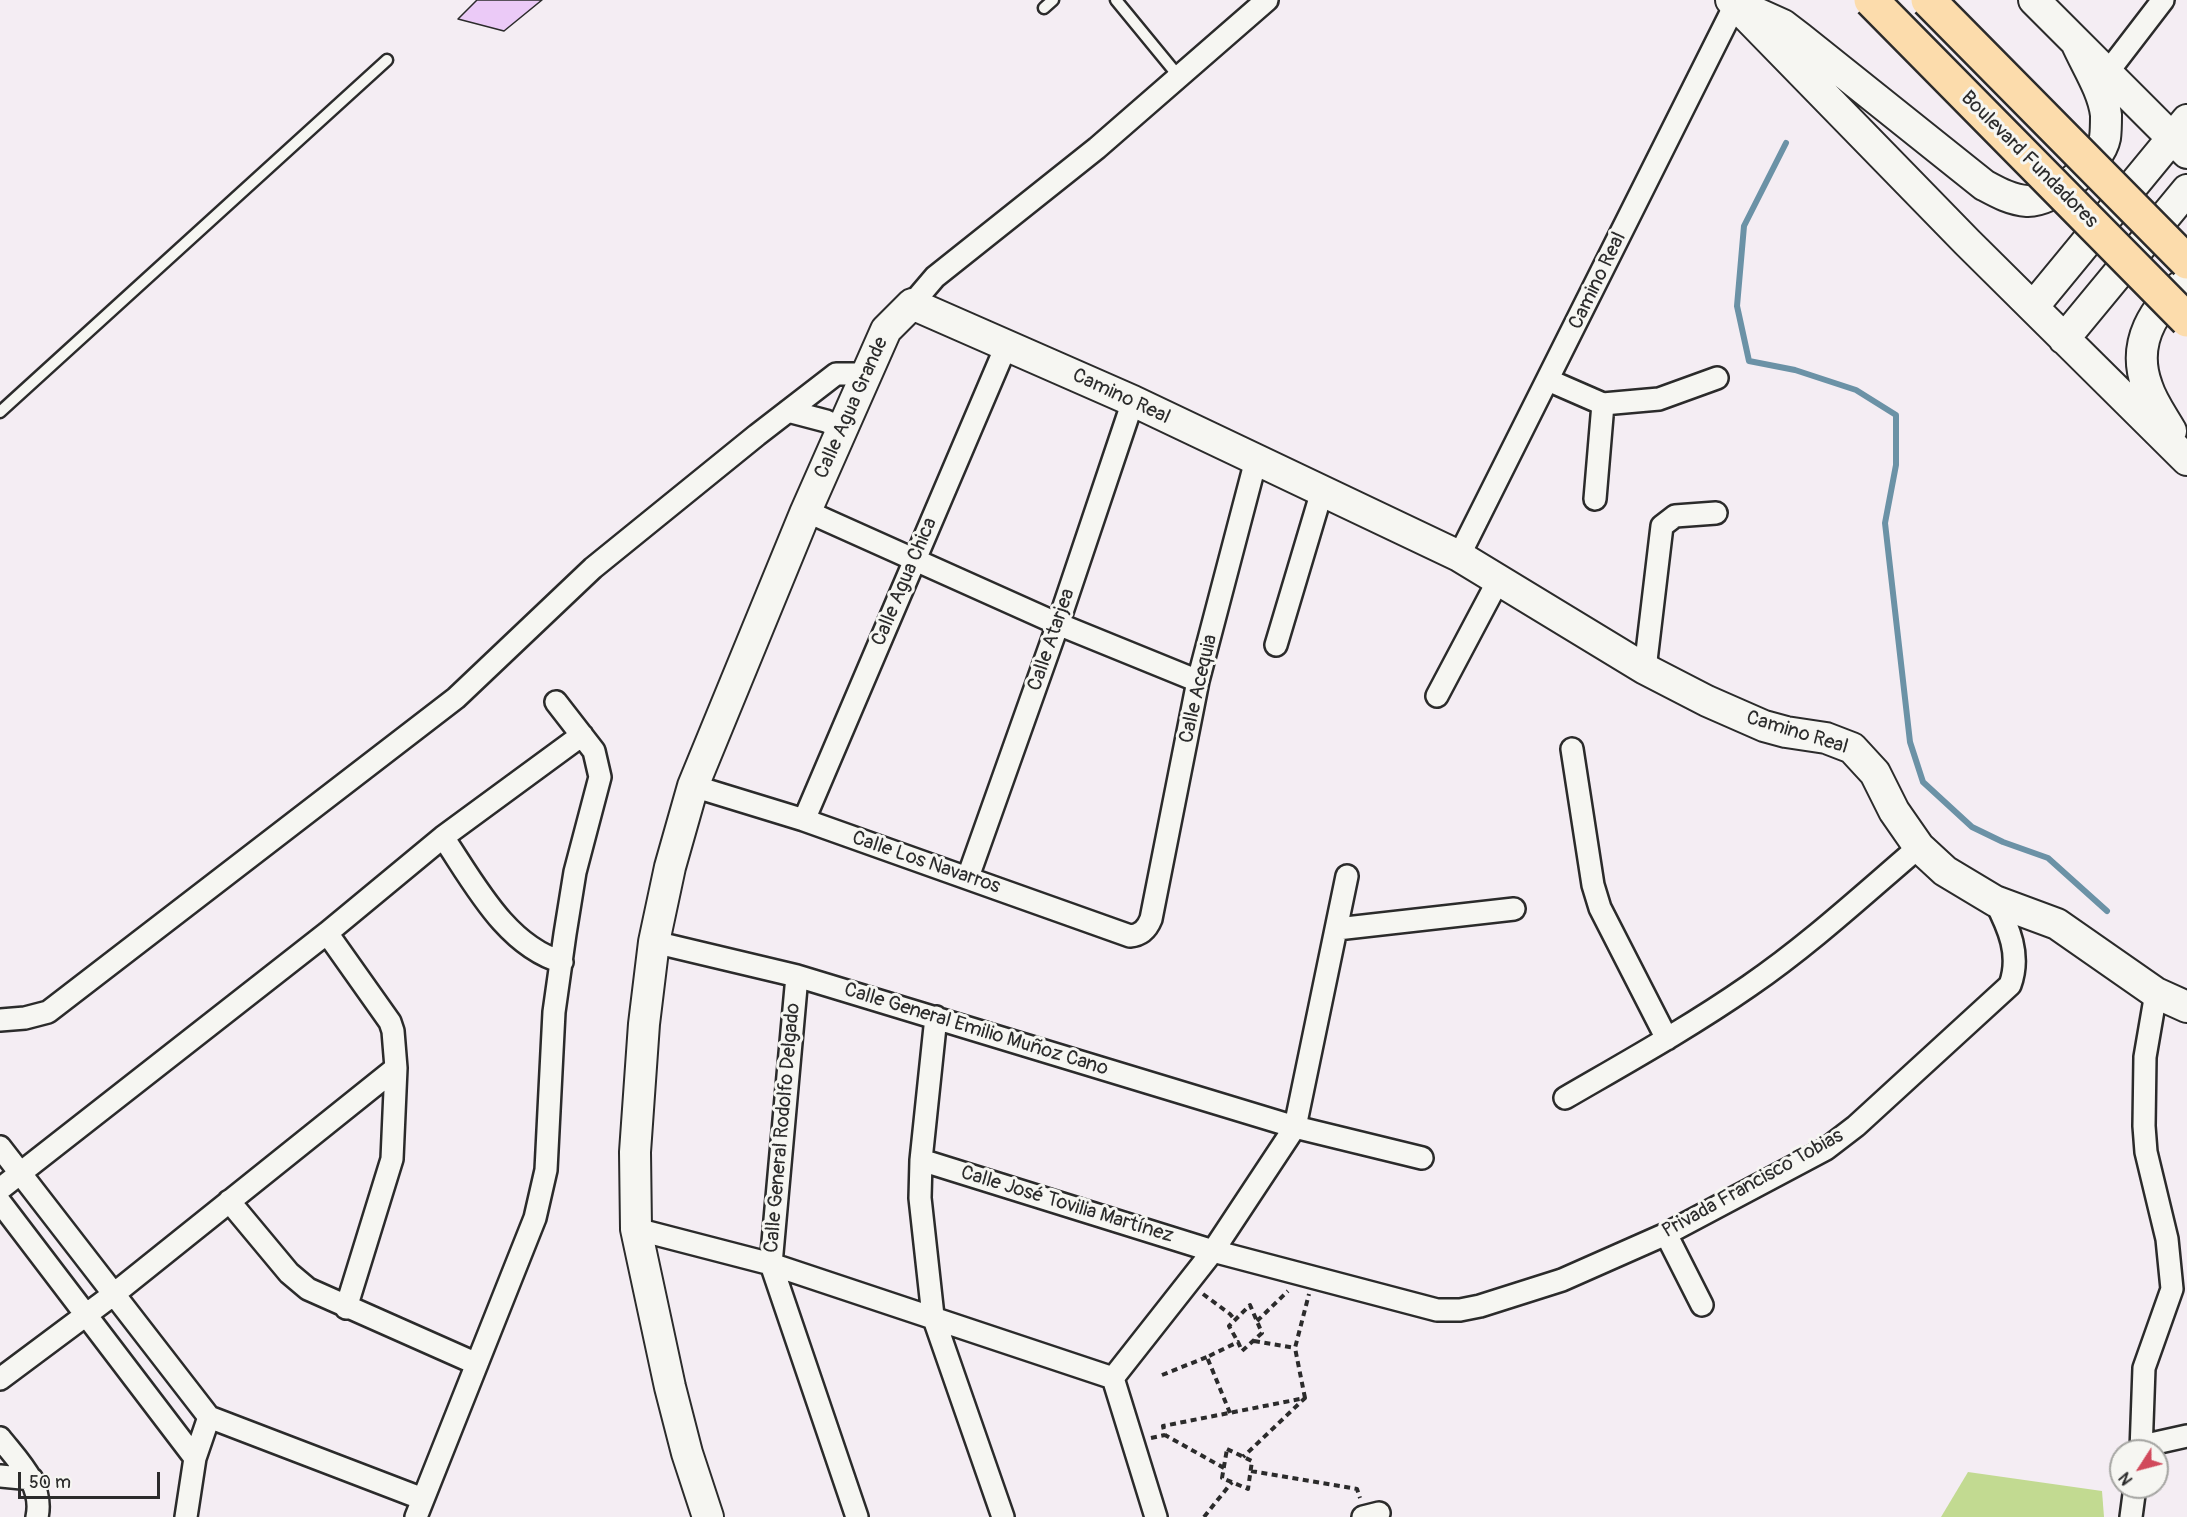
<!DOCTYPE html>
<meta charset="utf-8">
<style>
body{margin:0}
#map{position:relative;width:2187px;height:1517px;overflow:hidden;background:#f4edf3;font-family:Pangolin,sans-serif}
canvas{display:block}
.north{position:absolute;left:2109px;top:1439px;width:60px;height:60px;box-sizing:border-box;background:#f6f6f2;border:2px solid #a5a5a2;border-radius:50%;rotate:234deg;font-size:16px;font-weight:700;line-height:24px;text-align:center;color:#2b2b2b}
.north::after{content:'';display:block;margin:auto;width:21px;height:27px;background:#d1495b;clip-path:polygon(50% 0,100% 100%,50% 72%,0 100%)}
.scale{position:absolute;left:18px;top:1472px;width:142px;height:27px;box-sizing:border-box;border:3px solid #2b2b2b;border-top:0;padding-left:8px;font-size:18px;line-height:21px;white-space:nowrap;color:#2b2b2b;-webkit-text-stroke:4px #f6f6f2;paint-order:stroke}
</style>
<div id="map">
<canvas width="2187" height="1517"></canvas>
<div class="north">N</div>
<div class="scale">50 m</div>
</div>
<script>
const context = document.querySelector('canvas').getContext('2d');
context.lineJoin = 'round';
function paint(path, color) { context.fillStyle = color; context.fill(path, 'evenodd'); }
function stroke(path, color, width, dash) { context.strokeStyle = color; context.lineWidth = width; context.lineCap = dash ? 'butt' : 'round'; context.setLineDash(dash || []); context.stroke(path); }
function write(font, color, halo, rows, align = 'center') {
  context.font = font + ' Pangolin,sans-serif'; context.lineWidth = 6; context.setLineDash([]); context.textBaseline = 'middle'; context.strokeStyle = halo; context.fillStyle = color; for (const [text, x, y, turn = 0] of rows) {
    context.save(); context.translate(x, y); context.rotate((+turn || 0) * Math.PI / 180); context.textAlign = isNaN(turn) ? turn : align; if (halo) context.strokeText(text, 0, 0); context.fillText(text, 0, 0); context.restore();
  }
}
paint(new Path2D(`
 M 1968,1472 L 2102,1491 L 2104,1517 L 1941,1517 Z`), '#c2da91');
stroke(new Path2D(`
 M 1786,143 L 1744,226 L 1737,306 L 1749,361 L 1795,370 L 1856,390 L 1896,415 L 1896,465 L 1885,523 L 1910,742 L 1923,782 L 1972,827 L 2003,842 L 2048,858 L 2107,911`), '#6b92a6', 6);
const building = new Path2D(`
 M 477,0 L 542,0 L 504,31 L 458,19 Z`);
paint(building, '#ebcaf7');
stroke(building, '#2b2b2b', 1.5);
const lane = new Path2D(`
 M 1116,0 L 1180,78
 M 1044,8 L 1053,0
 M 0,412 L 387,60`);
const street = new Path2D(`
 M 2107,73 L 2163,0
 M 912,304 L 935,277 L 1097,148 L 1267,0
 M 1548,380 L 1603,404 L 1659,399 L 1717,378
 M 788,411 L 826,421 L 843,429
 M 1595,499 L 1603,404
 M 806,511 L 1058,624 L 1198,681
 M 1459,556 L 1735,5
 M 1276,645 L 1322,491
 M 1645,669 L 1662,526 L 1675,516 L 1716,513
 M 1437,696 L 1499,579
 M 1572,749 L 1593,885 L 1600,908 L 1667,1039
 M 693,786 L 804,820 L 1130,936 C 1141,935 1147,929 1151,919 L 1198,681 L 1256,460
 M 804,820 L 1007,344
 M 443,837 C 474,883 506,946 562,962
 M 968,877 L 1058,624 L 1133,401
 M 1337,929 L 1514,909
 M 327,933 L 390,1022 L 393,1031 L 396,1068 L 392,1159 L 346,1308
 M 654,942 L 797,976 L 1295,1127 L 1422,1158
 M 797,976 L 771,1264 L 857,1517
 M 936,1017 L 921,1160 L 920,1198 L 933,1316 L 1003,1517
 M 0,1020 L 25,1018 L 48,1012 L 456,698 L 593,568 L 757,435 L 836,374 L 867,374
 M 1565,1098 C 1627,1062 1690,1027 1749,986 C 1809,945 1864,894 1919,847
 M 0,1147 L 209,1417 L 423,1499
 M 921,1160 L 1213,1251 L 1437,1310 L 1460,1310 L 1480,1306 L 1562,1280 L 1666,1234 L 1826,1149 L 1856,1126 L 2010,985 C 2021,955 2009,928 1995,901
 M 0,1189 L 327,933 L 443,837 L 582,735
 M 229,1201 L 289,1273 L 308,1289 L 477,1364
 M 0,1202 L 195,1458
 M 636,1229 L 771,1264 L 1113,1378
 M 1666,1234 L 1702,1305
 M 1113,1378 L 1213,1251 L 1295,1127 L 1347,876
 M 1113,1378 L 1156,1517
 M 0,1379 L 114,1294 L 396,1068
 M 0,1438 C 18,1461 44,1485 37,1517
 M 2142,1446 L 2187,1436
 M 2141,1451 L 2144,1368 L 2172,1289 L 2167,1239 L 2146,1152 L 2144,1126 L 2145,1057 L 2156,993
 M 0,1476 L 32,1479
 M 186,1517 L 195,1458 L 209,1417
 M 416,1517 L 535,1218 L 546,1170 L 554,1012 L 565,934 L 575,872 L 600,777 L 594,751 L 556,702
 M 1363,1517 L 1379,1513
 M 2131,1517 L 2135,1487`);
const secondary = new Path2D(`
 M 1731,0 L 1967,242 L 2187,460
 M 2034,0 L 2187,153
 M 1752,11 L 1783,25 L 1800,38 L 1984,185 C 1997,192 2011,200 2027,201 C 2053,202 2100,164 2105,138 C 2106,131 2106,121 2106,115 C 2103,90 2086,65 2076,42
 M 2033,307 L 2187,120
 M 2064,339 L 2187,190
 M 2171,431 C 2163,417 2152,402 2147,386 C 2131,343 2154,307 2187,281
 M 708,1517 L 687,1453 L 670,1387 L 636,1229 L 635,1152 L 644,1024 L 654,942 L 670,867 L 693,786 L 806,511 L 886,330 L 912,304 L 1133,401 L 1459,556 L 1645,669 L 1707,701 L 1764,726 L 1786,732 L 1826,738 L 1852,748 L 1875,773 L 1894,811 L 1919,847 L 1945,871 L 1995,901 L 2057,924 L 2156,993 L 2187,1007`);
stroke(lane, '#2b2b2b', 15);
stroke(street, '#2b2b2b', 26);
stroke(secondary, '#2b2b2b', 34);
stroke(new Path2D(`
 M 1203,1294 L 1230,1314 L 1235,1320
 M 1257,1321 L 1288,1291
 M 1254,1341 L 1295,1348
 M 1162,1375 L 1207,1357
 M 1305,1398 L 1295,1348 L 1309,1294
 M 1230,1413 L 1207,1357 L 1238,1342 L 1242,1351 L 1262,1333 L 1250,1305 L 1229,1326 L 1238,1342
 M 1151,1438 L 1165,1435
 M 1227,1449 L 1252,1461 L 1248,1489 L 1222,1478 Z
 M 1224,1468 L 1165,1435 L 1163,1426 L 1305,1398 L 1243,1457
 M 1251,1471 L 1357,1489 L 1360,1498
 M 1204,1517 L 1232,1482`), '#2b2b2b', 4, [6, 4.5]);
stroke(lane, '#f6f6f2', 10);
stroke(street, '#f6f6f2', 21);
stroke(secondary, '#f6f6f2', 30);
const highwayBridge = new Path2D(`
 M 1871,0 L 2187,320
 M 1928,0 L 2187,262`);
stroke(highwayBridge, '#2b2b2b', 38, []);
stroke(highwayBridge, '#fcdcac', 33);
write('20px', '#2b2b2b', '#f6f6f2', [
 ["Boulevard Fundadores",2029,160,45],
 ["Camino Real",1598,281,-64],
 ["Camino Real",1121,397,25],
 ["Calle Agua Grande",852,408,-66],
 ["Calle Agua Chica",905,582,-67],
 ["Calle Atarjea",1052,640,-71],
 ["Calle Acequia",1199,689,-77],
 ["Camino Real",1797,733,17],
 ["Calle Los Navarros",926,863,19],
 ["Calle General Emilio Muñoz Cano",976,1030,17],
 ["Calle General Rodolfo Delgado",783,1128,-85],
 ["Privada Francisco Tobias",1753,1184,-29],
 ["Calle José Tovilia Martínez",1067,1205,17]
]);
</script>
